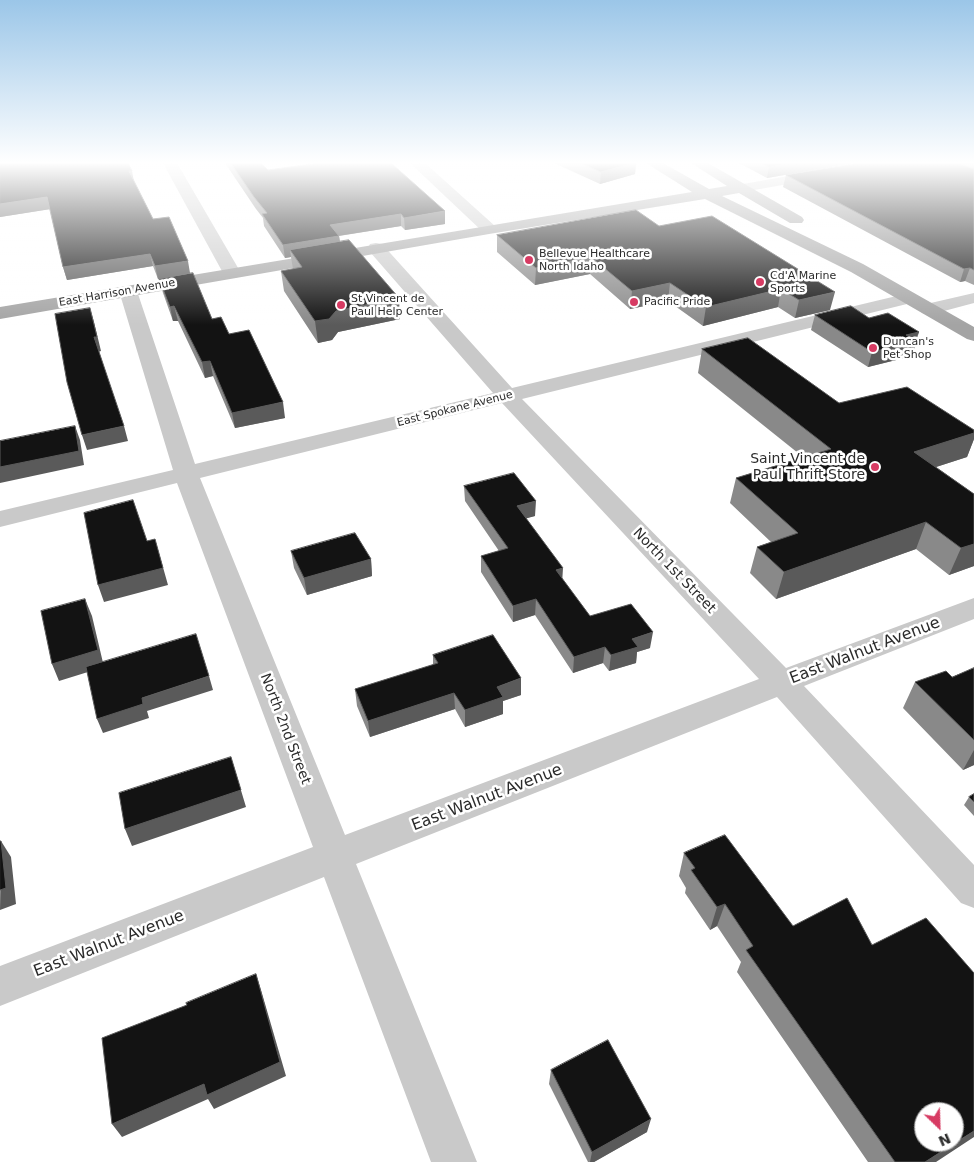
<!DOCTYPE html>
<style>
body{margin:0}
#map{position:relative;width:974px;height:1162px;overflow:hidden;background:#fff;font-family:"DejaVu Sans",sans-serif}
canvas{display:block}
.north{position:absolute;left:914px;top:1102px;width:50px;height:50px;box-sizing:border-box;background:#fff;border:1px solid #ababab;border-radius:50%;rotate:156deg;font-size:14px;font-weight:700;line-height:20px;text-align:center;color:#2c2c2c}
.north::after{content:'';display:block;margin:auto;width:18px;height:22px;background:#d73b63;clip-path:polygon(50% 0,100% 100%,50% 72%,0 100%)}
</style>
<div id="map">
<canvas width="974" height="1162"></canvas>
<div class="north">N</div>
</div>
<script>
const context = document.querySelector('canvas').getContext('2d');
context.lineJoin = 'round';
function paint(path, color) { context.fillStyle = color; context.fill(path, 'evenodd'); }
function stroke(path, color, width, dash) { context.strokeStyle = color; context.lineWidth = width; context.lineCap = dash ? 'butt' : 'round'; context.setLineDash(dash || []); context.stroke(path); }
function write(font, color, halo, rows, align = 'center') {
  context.font = font + ' "DejaVu Sans",sans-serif'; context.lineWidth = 5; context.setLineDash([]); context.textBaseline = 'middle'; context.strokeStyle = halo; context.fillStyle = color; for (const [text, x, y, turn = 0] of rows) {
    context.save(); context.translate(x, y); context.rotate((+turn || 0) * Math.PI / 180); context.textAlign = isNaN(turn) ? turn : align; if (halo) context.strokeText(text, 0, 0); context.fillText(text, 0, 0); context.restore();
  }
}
paint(new Path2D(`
 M 163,163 L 177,163 L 241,273 L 238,277 L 232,278 L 226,277 L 223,273 Z
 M 410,163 L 425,163 L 495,226 L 497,229 L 495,232 L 483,232 Z
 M 862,163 L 891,163 L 884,167 L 743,192 L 738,191 L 736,188 L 738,185 L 743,184 Z
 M 376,243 L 382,244 L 512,388 L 909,293 L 915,294 L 918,298 L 915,302 L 522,399 L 786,668 L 974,598 L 974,619 L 804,686 L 974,865 L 974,908 L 961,903 L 777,697 L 356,864 L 477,1162 L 431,1162 L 324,877 L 0,1006 L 0,966 L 313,847 L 177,483 L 0,527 L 0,511 L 173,470 L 119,291 L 122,287 L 128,286 L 134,287 L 137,291 L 195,464 L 493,393 L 370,252 L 368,248 L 370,244 ZM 502,403 L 759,679 L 345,835 L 200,478 Z
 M 974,293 L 974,303 L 929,315 L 922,313 L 920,309 L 922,305 Z`), '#c9c9c9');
paint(new Path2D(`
 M 646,163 L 663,163 L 709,189 L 727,186 L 691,163 L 708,163 L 802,217 L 804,220 L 802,223 L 790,223 L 739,193 L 722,196 L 863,264 L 974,327 L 974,341 L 967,339 L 851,272 L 705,199 L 489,234 L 0,319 L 0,307 L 692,192 Z`), '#a4a4a4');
paint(new Path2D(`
 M 0,163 L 134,182 L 153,219 L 190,273 L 212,319 L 229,334 L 285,418 L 235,428 L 213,376 L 205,378 L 178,321 L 173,321 L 163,293 L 159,279 L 158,279 L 153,266 L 67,280 L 63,267 L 50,209 L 0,217 Z
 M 225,163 L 261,163 L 268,170 L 445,224 L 405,230 L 401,226 L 339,236 L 340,242 L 400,319 L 338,332 L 332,340 L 318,343 L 284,291 L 281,271 L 293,269 L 291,257 L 285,258 L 264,226 L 263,218 L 256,209 Z
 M 554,163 L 636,163 L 635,174 L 600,184 Z
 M 739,163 L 853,163 L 767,178 Z
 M 958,163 L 974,163 L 974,285 L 965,281 L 960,282 L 783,187 L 786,175 Z
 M 659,226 L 830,310 L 795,318 L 778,307 L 703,326 L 668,301 L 630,309 L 590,274 L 535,285 L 497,252 L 497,235 Z
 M 815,315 L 869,318 L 919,332 L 912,356 L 868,367 L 811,330 Z
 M 702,349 L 839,403 L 974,430 L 974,439 L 967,457 L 936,467 L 974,494 L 974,566 L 949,575 L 916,549 L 776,599 L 750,573 L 757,547 L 771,542 L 730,503 L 736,478 L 803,457 L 698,373 Z
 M 464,486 L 535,516 L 526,518 L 562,579 L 590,616 L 650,648 L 637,652 L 636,663 L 609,671 L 603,663 L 573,673 L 535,615 L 513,622 L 481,572 L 481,556 L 499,551 L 465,501 Z
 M 291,551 L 371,559 L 372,576 L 307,595 L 294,568 Z
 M 433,655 L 521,695 L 503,701 L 503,714 L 465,727 L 455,709 L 370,737 L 357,706 L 355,689 L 433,665 Z
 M 974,668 L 974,765 L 963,770 L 903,708 L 915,682 L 952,677 Z
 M 974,794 L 974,816 L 964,805 L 969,797 Z
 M 684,853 L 936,1162 L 868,1162 L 737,972 L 741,962 L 717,926 L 710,930 L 685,893 L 686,888 L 679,876 Z
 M 551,1070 L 647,1132 L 594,1162 L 588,1162 L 549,1084 Z`), '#898989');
paint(new Path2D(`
 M 634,163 L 636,163 L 635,174 L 600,184 L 601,172 Z
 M 792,163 L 853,163 L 767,178 L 769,167 Z
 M 129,171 L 132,171 L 134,182 Z
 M 47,197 L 51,209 L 0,217 L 0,204 Z
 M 445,211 L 445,224 L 405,230 L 404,218 Z
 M 401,214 L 401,226 L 331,237 L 330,225 Z
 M 339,236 L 341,248 L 290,250 L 291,257 L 285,258 L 283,245 Z
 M 150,254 L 153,266 L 67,280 L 63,267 Z
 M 591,257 L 590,274 L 535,285 L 536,268 Z
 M 188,261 L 190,273 L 158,279 L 155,266 Z
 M 970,268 L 965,281 L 960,282 L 964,269 Z
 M 670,283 L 668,301 L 630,309 L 632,291 Z
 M 781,289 L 778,307 L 703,326 L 706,307 Z
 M 835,292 L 830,310 L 795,318 L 799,300 Z
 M 399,298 L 400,319 L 338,332 L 332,340 L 318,343 L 315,321 L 336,311 Z
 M 174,306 L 178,321 L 173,321 L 170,307 Z
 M 90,308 L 94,322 L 101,351 L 98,352 L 94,337 Z
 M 919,332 L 915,341 L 917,341 L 912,356 L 868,367 L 872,352 L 906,335 Z
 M 210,361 L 213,376 L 205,378 L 202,362 Z
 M 283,402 L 285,418 L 235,428 L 232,413 Z
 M 75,426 L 80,440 L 84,465 L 0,483 L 0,467 Z
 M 124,426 L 128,441 L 87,450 L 82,435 Z
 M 974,433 L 974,439 L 967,457 L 905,477 L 914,452 Z
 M 536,501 L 535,516 L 517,521 L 517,506 Z
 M 926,522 L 916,549 L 776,599 L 784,572 Z
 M 155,539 L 168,585 L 104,602 L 98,585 Z
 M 974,544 L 974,566 L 949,575 L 961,548 Z
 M 371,559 L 372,576 L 307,595 L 304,578 Z
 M 563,568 L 562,584 L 556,570 Z
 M 85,599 L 92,616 L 104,667 L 59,681 L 52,664 Z
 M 536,599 L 535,615 L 513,622 L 513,606 Z
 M 653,632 L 650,648 L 637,652 L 636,663 L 609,671 L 611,655 L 632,639 Z
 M 605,647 L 603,663 L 573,673 L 574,657 Z
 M 209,676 L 213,690 L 147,711 L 149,718 L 103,733 L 97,719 L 142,698 Z
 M 521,678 L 521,695 L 503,701 L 503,714 L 465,727 L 465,710 L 497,687 Z
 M 454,693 L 455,709 L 370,737 L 368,721 Z
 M 974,750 L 974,765 L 963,770 Z
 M 231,757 L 246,807 L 132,846 L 125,829 Z
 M 1,841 L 11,857 L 16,904 L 0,910 Z
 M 725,904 L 717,926 L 710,930 L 717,907 Z
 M 256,974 L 261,990 L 286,1076 L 214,1109 L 208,1099 L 122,1137 L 112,1124 Z
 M 651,1119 L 647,1132 L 594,1162 L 590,1162 L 592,1152 Z
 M 974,1131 L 974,1137 L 936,1162 L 925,1162 Z`), '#5a5a5a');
const building = new Path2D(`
 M 0,163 L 128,163 L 132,171 L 129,171 L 153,219 L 169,217 L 188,261 L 155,266 L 150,254 L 63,267 L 47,197 L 0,204 Z
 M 231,163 L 261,163 L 268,170 L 319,163 L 391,163 L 445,211 L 404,218 L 401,214 L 330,225 L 339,236 L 283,245 L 262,214 L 267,213 L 254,197 Z
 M 581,163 L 634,163 L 601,172 Z
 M 762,163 L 792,163 L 769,167 Z
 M 859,163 L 957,163 L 974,169 L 974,270 L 970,268 L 964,269 L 786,175 Z
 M 636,210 L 659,226 L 712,216 L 835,292 L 799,300 L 781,289 L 706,307 L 670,283 L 632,291 L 591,257 L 536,268 L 497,235 Z
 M 349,240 L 399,298 L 336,311 L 329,319 L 315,321 L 281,271 L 302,267 L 290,250 Z
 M 193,273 L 212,319 L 221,317 L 229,334 L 249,330 L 283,402 L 232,413 L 210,361 L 202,362 L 174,306 L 170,307 L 159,279 Z
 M 851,306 L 869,318 L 888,313 L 919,332 L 906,335 L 917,341 L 872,352 L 815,315 Z
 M 90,308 L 97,337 L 94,337 L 124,426 L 82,435 L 67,382 L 55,314 Z
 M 748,338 L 839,403 L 907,387 L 974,430 L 974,433 L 914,452 L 974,494 L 974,544 L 961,548 L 926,522 L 784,572 L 757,547 L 798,533 L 736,478 L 831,449 L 702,349 Z
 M 75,426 L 79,451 L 0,467 L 0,441 Z
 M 514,473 L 536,501 L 517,506 L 563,568 L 556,570 L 590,616 L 631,604 L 653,632 L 632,639 L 638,647 L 611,655 L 605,647 L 574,657 L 536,599 L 513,606 L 481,556 L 508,548 L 464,486 Z
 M 133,500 L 147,541 L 155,539 L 163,568 L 98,585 L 84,513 Z
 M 355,533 L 371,559 L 304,578 L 291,551 Z
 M 85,599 L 98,650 L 52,664 L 41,611 Z
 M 196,634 L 209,676 L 142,698 L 143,704 L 97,719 L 86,667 Z
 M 493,635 L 521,678 L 497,687 L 503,697 L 465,710 L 454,693 L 368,721 L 355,689 L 438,663 L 433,655 Z
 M 974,668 L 974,740 L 915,682 L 946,671 L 952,677 Z
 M 231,757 L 241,790 L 125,829 L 119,793 Z
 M 974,794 L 974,802 L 969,797 Z
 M 725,835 L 793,926 L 847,898 L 872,945 L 926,918 L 974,973 L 974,1131 L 925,1162 L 895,1162 L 746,950 L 753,946 L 725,904 L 717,907 L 691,870 L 695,868 L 684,853 ZM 924,1112 L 954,1112 L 954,1142 L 924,1142 Z
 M 0,841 L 1,841 L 6,888 L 0,890 Z
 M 256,974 L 280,1062 L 207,1095 L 204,1084 L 112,1124 L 102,1038 L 187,1005 L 186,1003 Z
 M 608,1040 L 651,1119 L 592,1152 L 551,1070 Z`);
paint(building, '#131313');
stroke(building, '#5a5a5a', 1);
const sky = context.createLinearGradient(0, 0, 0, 325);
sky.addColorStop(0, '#9bc6e8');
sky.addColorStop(0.5, '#fff');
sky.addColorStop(1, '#ffffff00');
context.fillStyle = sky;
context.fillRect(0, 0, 974, 325);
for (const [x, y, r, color] of [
 [529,260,5,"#d73b63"],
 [760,282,5,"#d73b63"],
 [634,302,5,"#d73b63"],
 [341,305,5,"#d73b63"],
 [873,348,5,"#d73b63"],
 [875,467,5,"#d73b63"]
]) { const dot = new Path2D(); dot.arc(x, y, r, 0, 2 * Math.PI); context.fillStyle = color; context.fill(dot); stroke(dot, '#fff', 2); }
write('11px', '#2c2c2c', '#fff', [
 ["Bellevue Healthcare",539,254],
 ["North Idaho",539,267],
 ["Cd'A Marine",770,276],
 ["Sports",770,289],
 ["St Vincent de",351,299],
 ["Paul Help Center",351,312],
 ["Pacific Pride",644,302],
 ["Duncan's",883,342],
 ["Pet Shop",883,355]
], 'left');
write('11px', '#2c2c2c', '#fff', [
 ["East Harrison Avenue",117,293,-10],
 ["East Spokane Avenue",455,409,-14]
]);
write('14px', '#2c2c2c', '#fff', [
 ["Saint Vincent de",865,459],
 ["Paul Thrift Store",865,475]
], 'right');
write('14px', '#2c2c2c', '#fff', [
 ["North 1st Street",674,571,46],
 ["North 2nd Street",285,729,69]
]);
write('16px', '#2c2c2c', '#fff', [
 ["East Walnut Avenue",865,651,-21],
 ["East Walnut Avenue",487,798,-21],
 ["East Walnut Avenue",109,944,-21]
]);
</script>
